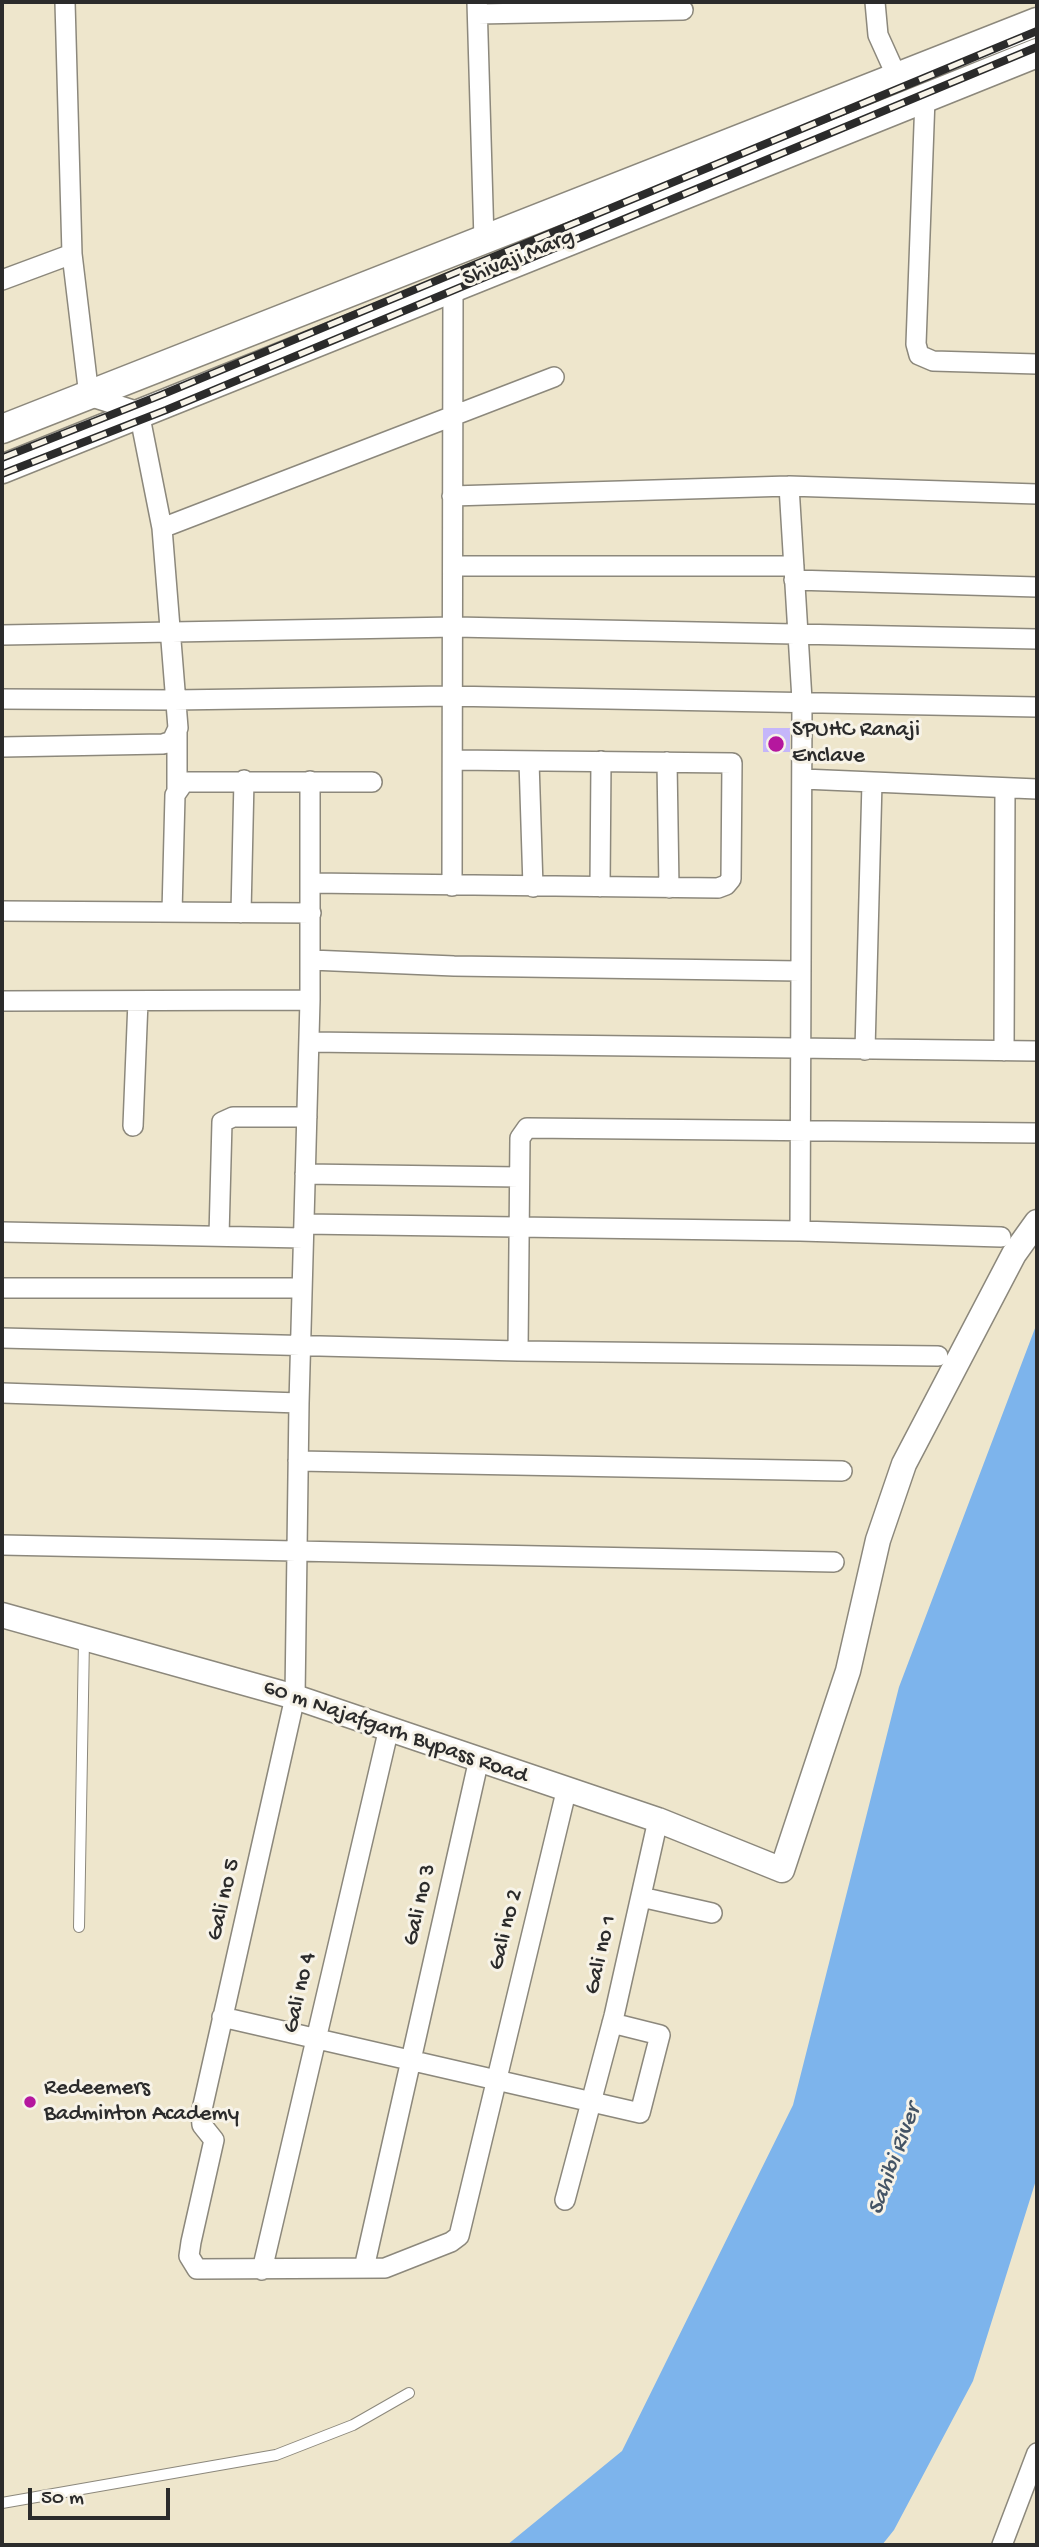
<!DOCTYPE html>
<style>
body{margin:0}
#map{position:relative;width:1039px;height:2547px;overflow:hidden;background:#eee6cc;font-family:"Gochi Hand",sans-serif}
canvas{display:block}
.frame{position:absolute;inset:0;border:4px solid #2b2b2b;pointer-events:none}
.scale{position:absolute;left:28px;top:2488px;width:142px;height:32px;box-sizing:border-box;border:4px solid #2b2b2b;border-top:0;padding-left:9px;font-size:21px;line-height:24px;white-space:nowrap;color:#2b2b2b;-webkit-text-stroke:5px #f7f3e8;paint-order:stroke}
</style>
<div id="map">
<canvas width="1039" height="2547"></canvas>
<div class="frame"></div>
<div class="scale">50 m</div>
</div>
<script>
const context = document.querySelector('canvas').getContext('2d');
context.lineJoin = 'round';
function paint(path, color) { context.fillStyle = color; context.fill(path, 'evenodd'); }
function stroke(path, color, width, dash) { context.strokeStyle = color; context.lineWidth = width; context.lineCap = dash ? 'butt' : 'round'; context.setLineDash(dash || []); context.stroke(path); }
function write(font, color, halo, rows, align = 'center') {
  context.font = font + ' "Gochi Hand",sans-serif'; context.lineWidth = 6; context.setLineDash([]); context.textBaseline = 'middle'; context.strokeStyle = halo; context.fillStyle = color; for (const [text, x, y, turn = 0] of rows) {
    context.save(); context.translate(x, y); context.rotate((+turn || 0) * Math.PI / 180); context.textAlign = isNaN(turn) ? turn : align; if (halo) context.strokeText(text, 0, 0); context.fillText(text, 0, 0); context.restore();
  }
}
paint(new Path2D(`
 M 1037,1323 L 1037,2177 L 973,2381 L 894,2530 L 882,2545 L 507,2545 L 622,2451 L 793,2105 L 899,1687 Z`), '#7db4ec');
paint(new Path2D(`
 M 763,728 L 790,728 L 790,752 L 763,752 Z`), '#c5b6fa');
const service = new Path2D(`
 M 79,1927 L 84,1639
 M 2,2503 L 276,2455 L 353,2425 L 409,2393`);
const minor = new Path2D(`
 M 477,2 L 484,240
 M 875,2 L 878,35 L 897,77
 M 478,14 L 683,10
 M 925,98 L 916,344 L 919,355 L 933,361 L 1037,364
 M 2,280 L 72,254
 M 789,486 L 802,700 L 800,1231
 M 452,496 L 789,486 L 1037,494
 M 162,528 L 554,377
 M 454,566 L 794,566
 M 794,580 L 1037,587
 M 2,635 L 455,627 L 1037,639
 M 2,699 L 174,700 L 447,696 L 1037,707
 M 177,732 L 177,791
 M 2,747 L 163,744 L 172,741 L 178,728 L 162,528 L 139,412 L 89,396 L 72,254 L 65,2
 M 529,761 L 533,887
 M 667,762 L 669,888
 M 803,779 L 1037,789
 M 310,781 L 310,1000 L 299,1403 L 295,1697 L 201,2114 L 202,2125 L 214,2140 L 191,2242 L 189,2256 L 197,2269 L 385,2268 L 451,2242 L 459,2236 L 566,1792
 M 311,883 L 718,888 L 726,885 L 731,879 L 732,763 L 454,760
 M 452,886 L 453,286
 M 600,887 L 601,761
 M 2,911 L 311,913
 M 172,912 L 175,795 L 184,782 L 372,782
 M 241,913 L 244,780
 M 311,960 L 454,966 L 800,971
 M 2,1001 L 310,1000
 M 309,1042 L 1037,1051
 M 865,1050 L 872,782
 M 1004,1051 L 1005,789
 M 133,1126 L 138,1001
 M 305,1174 L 519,1177
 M 304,1224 L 800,1231 L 1001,1237
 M 2,1232 L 303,1238
 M 219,1236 L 222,1122 L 233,1117 L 307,1117
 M 2,1288 L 302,1288
 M 2,1338 L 518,1351 L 938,1356
 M 518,1351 L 520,1138 L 527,1128 L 1037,1133
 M 2,1393 L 299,1403
 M 298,1461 L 842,1471
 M 2,1545 L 834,1562
 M 641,1897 L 712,1913
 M 222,2017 L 640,2113 L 660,2035 L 612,2023
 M 565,2200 L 614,2016 L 658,1820
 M 364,2268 L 479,1759
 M 262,2270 L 389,1728
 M 1002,2545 L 1037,2453`);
const tertiary = new Path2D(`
 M 2,1615 L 295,1697 L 658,1820 L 782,1870 L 848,1671 L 878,1540 L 904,1464 L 1014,1254 L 1037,1222`);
const secondary = new Path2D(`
 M 2,429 L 1037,22
 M 2,469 L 1037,53`);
stroke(service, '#8c887c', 12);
stroke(minor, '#8c887c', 22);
stroke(tertiary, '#8c887c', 27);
stroke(secondary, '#8c887c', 31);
stroke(service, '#fff', 10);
stroke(minor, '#fff', 19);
stroke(tertiary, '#fff', 24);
stroke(secondary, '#fff', 28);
const rail = new Path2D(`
 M 2,458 L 161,395 L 1037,31
 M 2,474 L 166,410 L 1037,47`);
stroke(rail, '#2b2b2b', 8);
stroke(rail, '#f7f3e8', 5, [16]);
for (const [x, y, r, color] of [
 [776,744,9,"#b5179e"],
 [30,2102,7,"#b5179e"]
]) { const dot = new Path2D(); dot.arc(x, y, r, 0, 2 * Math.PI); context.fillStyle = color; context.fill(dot); stroke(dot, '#f7f3e8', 2.5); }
write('23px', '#2b2b2b', '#f7f3e8', [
 ["Shivaji Marg",519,259,-22],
 ["60 m Najafgarh Bypass Road",395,1733,19],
 ["Gali no 5",225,1900,-77],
 ["Gali no 3",421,1905,-77],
 ["Gali no 2",507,1930,-76],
 ["Gali no 1",602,1955,-77],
 ["Gali no 4",301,1993,-77]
]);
write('23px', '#2b2b2b', '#f7f3e8', [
 ["SPUHC Ranaji",792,731],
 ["Enclave",792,757],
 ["Redeemers",44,2089],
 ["Badminton Academy",44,2115]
], 'left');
write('italic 24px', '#445465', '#f7f3e8', [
 ["Sahibi River",896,2160,-70]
]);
</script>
